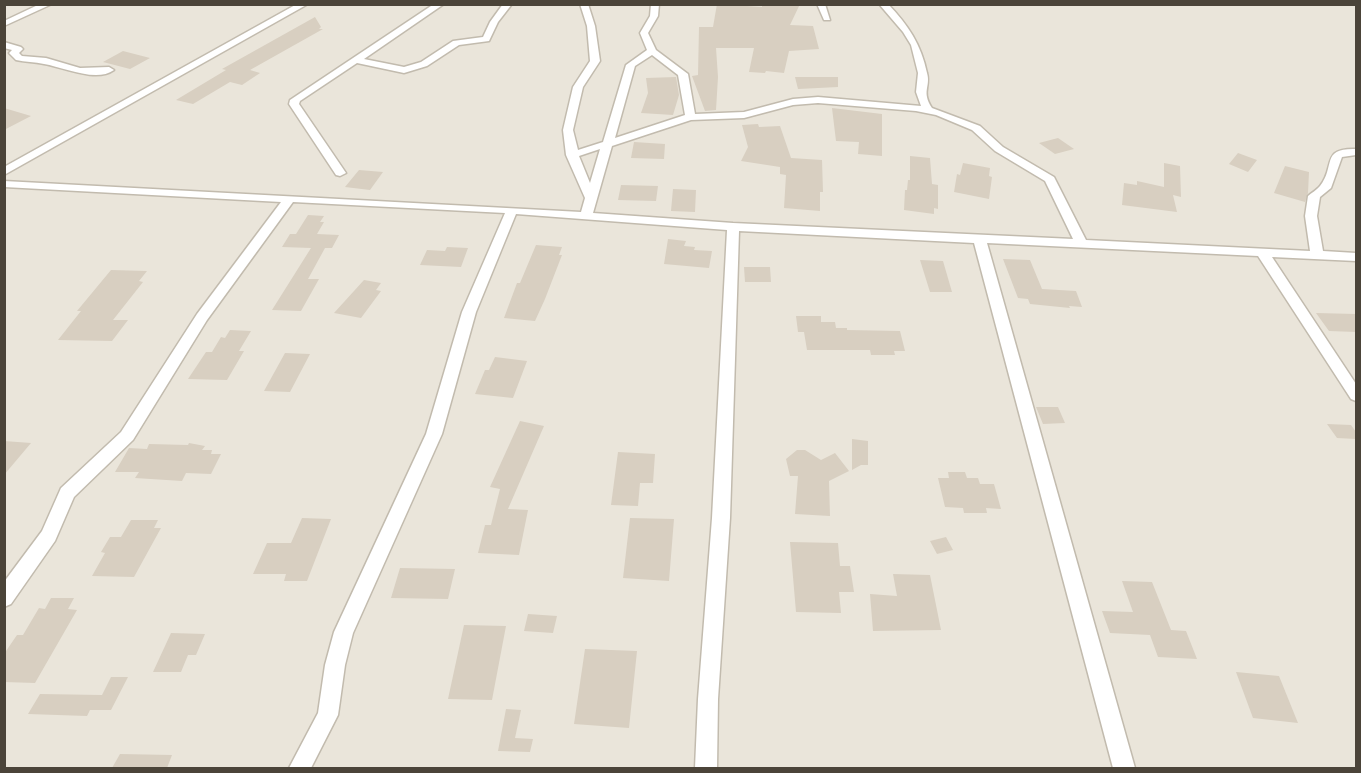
<!DOCTYPE html>
<style>
body{margin:0}
#map{position:relative;width:1361px;height:773px;overflow:hidden;background:#f6f3ec;font-family:Poppins,sans-serif}
canvas{display:block}
.frame{position:absolute;inset:0;border:6px solid #4b4439;pointer-events:none}
</style>
<div id="map">
<canvas width="1361" height="773"></canvas>
<div class="frame"></div>
</div>
<script>
const context = document.querySelector('canvas').getContext('2d');
context.lineJoin = 'round';
function paint(path, color) { context.fillStyle = color; context.fill(path, 'evenodd'); }
function stroke(path, color, width, dash) { context.strokeStyle = color; context.lineWidth = width; context.lineCap = dash ? 'butt' : 'round'; context.setLineDash(dash || []); context.stroke(path); }
paint(new Path2D(`
 M 5,5 L 1356,5 L 1356,768 L 5,768 Z`), '#eae5da');
paint(new Path2D(`
 M 717,4 L 762,7 L 762,4 L 800,4 L 790,25 L 813,26 L 819,49 L 789,51 L 784,73 L 766,71 L 765,73 L 749,72 L 754,48 L 716,48 L 718,77 L 716,110 L 705,111 L 692,76 L 698,75 L 699,27 L 713,27 Z
 M 315,17 L 321,27 L 319,29 L 323,29 L 250,70 L 260,73 L 242,85 L 230,82 L 193,104 L 176,100 L 226,70 L 222,69 Z
 M 123,51 L 150,58 L 130,69 L 103,62 Z
 M 676,77 L 679,95 L 673,115 L 641,113 L 648,93 L 646,78 Z
 M 795,77 L 838,77 L 838,87 L 798,89 Z
 M 4,108 L 31,116 L 4,130 Z
 M 832,108 L 882,114 L 882,156 L 858,154 L 859,142 L 836,141 Z
 M 758,124 L 759,127 L 780,126 L 791,158 L 822,160 L 823,192 L 820,192 L 820,211 L 784,208 L 786,175 L 780,174 L 780,167 L 741,161 L 748,147 L 742,125 Z
 M 1058,138 L 1074,149 L 1055,154 L 1039,143 Z
 M 634,142 L 665,144 L 664,159 L 631,158 Z
 M 1238,153 L 1257,160 L 1248,172 L 1229,164 Z
 M 910,156 L 930,158 L 932,184 L 938,185 L 938,209 L 934,208 L 934,214 L 904,210 L 905,190 L 907,190 L 908,180 L 910,180 Z
 M 963,163 L 990,168 L 989,176 L 992,177 L 989,199 L 954,192 L 957,174 L 960,175 Z
 M 1164,163 L 1180,166 L 1181,197 L 1173,195 L 1177,212 L 1122,205 L 1124,183 L 1137,185 L 1137,181 L 1164,187 Z
 M 1285,166 L 1309,172 L 1308,193 L 1305,202 L 1274,193 Z
 M 359,170 L 383,172 L 370,190 L 345,187 Z
 M 621,185 L 658,186 L 656,201 L 618,200 Z
 M 673,189 L 696,190 L 695,212 L 671,211 Z
 M 308,215 L 324,216 L 320,222 L 324,222 L 317,234 L 339,235 L 332,248 L 325,248 L 308,279 L 319,279 L 301,311 L 272,310 L 311,248 L 282,247 L 290,234 L 296,234 Z
 M 668,239 L 686,241 L 684,246 L 695,247 L 694,250 L 712,251 L 709,268 L 664,264 Z
 M 536,245 L 562,247 L 559,255 L 562,255 L 545,299 L 535,321 L 504,318 L 517,283 L 520,283 Z
 M 447,247 L 468,248 L 461,267 L 420,265 L 427,250 L 445,251 Z
 M 1003,259 L 1030,260 L 1042,289 L 1076,291 L 1082,307 L 1069,306 L 1070,308 L 1030,304 L 1028,299 L 1018,298 Z
 M 920,260 L 943,261 L 952,292 L 930,292 Z
 M 744,267 L 770,267 L 771,282 L 745,282 Z
 M 111,270 L 147,271 L 139,281 L 143,282 L 113,320 L 128,320 L 112,341 L 58,340 L 81,311 L 77,311 Z
 M 364,280 L 381,283 L 376,290 L 381,291 L 361,318 L 334,313 Z
 M 1316,313 L 1356,314 L 1356,332 L 1329,331 Z
 M 796,316 L 821,316 L 821,322 L 835,322 L 836,328 L 847,328 L 847,330 L 900,331 L 905,351 L 894,351 L 895,355 L 871,355 L 870,350 L 807,350 L 804,332 L 798,332 Z
 M 230,330 L 251,331 L 239,351 L 244,351 L 227,380 L 188,379 L 206,352 L 212,352 L 221,337 L 225,338 Z
 M 285,353 L 310,354 L 290,392 L 264,391 Z
 M 495,357 L 527,361 L 513,398 L 475,394 L 485,370 L 489,370 Z
 M 1036,407 L 1058,407 L 1065,423 L 1043,424 Z
 M 520,421 L 544,426 L 508,509 L 528,510 L 519,555 L 478,553 L 485,525 L 491,525 L 500,489 L 490,487 Z
 M 1327,424 L 1351,425 L 1356,432 L 1356,439 L 1337,438 Z
 M 852,439 L 868,441 L 868,465 L 861,465 L 852,470 Z
 M 4,441 L 31,443 L 4,475 Z
 M 189,443 L 205,446 L 202,450 L 212,450 L 211,454 L 221,454 L 211,474 L 186,473 L 182,481 L 135,478 L 139,472 L 115,472 L 129,448 L 147,449 L 149,444 L 188,445 Z
 M 797,450 L 805,450 L 821,460 L 835,453 L 849,471 L 829,481 L 830,516 L 795,514 L 798,476 L 790,476 L 786,459 Z
 M 618,452 L 655,454 L 653,483 L 640,483 L 638,506 L 611,505 Z
 M 948,472 L 965,472 L 967,478 L 978,478 L 980,484 L 994,484 L 1001,509 L 986,508 L 987,513 L 964,513 L 963,508 L 945,507 L 938,478 L 949,478 Z
 M 302,518 L 331,519 L 307,581 L 284,581 L 286,574 L 253,574 L 267,543 L 291,543 Z
 M 630,518 L 674,519 L 669,581 L 623,578 Z
 M 131,520 L 158,520 L 154,528 L 161,528 L 134,577 L 92,576 L 105,553 L 101,552 L 110,537 L 121,537 Z
 M 946,537 L 953,550 L 937,554 L 930,541 Z
 M 790,542 L 838,543 L 840,566 L 850,566 L 854,592 L 839,592 L 841,613 L 796,612 Z
 M 400,568 L 455,569 L 448,599 L 391,598 Z
 M 893,574 L 930,575 L 941,630 L 873,631 L 870,594 L 897,596 Z
 M 1122,581 L 1152,582 L 1171,630 L 1186,631 L 1197,659 L 1158,657 L 1150,635 L 1110,633 L 1102,611 L 1133,612 Z
 M 51,598 L 74,598 L 68,609 L 77,610 L 35,683 L 4,682 L 4,654 L 17,635 L 23,635 L 39,608 L 45,609 Z
 M 528,614 L 557,616 L 553,633 L 524,631 Z
 M 464,625 L 506,626 L 492,700 L 448,699 Z
 M 171,633 L 205,634 L 196,655 L 188,655 L 181,672 L 153,672 Z
 M 585,649 L 637,651 L 629,728 L 574,724 Z
 M 1236,672 L 1279,676 L 1298,723 L 1253,718 Z
 M 111,677 L 128,677 L 111,710 L 90,710 L 87,716 L 28,714 L 40,694 L 102,695 Z
 M 506,709 L 521,710 L 515,738 L 533,739 L 530,752 L 498,751 Z
 M 120,754 L 172,755 L 167,768 L 112,768 Z`), '#d8cfc1');
const street = new Path2D(`
 M 40,4 L 52,4 L 4,26 L 4,21 Z
 M 297,4 L 308,4 L 4,175 L 4,167 Z
 M 434,4 L 444,4 L 364,59 L 404,67 L 421,62 L 453,41 L 483,37 L 490,22 L 503,4 L 512,4 L 498,22 L 489,41 L 459,45 L 427,66 L 404,73 L 357,63 L 300,101 L 299,104 L 346,173 L 340,176 L 336,175 L 289,104 L 290,100 Z
 M 580,4 L 588,4 L 595,26 L 600,61 L 583,87 L 573,130 L 578,150 L 603,142 L 626,65 L 647,50 L 640,33 L 650,16 L 651,4 L 659,4 L 658,16 L 648,33 L 656,50 L 688,74 L 695,114 L 744,112 L 793,99 L 818,97 L 921,106 L 916,92 L 918,73 L 911,45 L 903,32 L 879,4 L 888,4 C 908,25 921,44 927,73 C 931,87 921,91 932,108 L 980,126 L 1003,147 L 1054,177 L 1086,240 L 1310,251 L 1305,216 L 1308,196 C 1311,193 1317,190 1320,186 C 1336,166 1320,148 1356,149 L 1356,155 L 1342,157 L 1331,188 L 1320,197 L 1317,216 L 1323,251 L 1356,253 L 1356,261 L 1272,257 L 1356,384 L 1356,401 L 1351,399 L 1258,256 L 987,243 L 1135,768 L 1113,768 L 974,243 L 739,231 L 730,518 L 718,699 L 717,768 L 695,768 L 698,699 L 712,518 L 727,230 L 516,214 L 476,312 L 442,434 L 353,633 L 345,665 L 338,715 L 311,768 L 289,768 L 318,713 L 325,665 L 334,632 L 426,434 L 462,312 L 505,213 L 293,202 L 207,320 L 133,440 L 74,497 L 55,541 L 11,604 L 4,607 L 4,582 L 42,531 L 61,488 L 121,432 L 197,314 L 281,202 L 4,187 L 4,181 L 581,212 L 585,198 L 566,155 L 563,130 L 573,87 L 590,61 L 587,26 ZM 652,55 L 678,75 L 685,115 L 615,138 L 635,66 ZM 818,103 L 916,111 L 936,115 L 972,130 L 995,151 L 1045,181 L 1073,239 L 733,223 L 593,213 L 612,146 L 691,120 L 744,118 L 793,105 ZM 600,149 L 590,183 L 579,156 Z
 M 817,4 L 825,4 L 830,20 L 824,20 Z
 M 4,42 L 21,47 L 23,49 L 19,53 L 22,56 L 46,58 L 80,68 L 109,67 L 114,70 C 96,83 63,67 44,64 C 35,62 25,62 16,60 L 9,53 L 12,50 L 4,48 Z`);
stroke(street, '#c2bbae', 3);
paint(street, '#fff');
</script>
